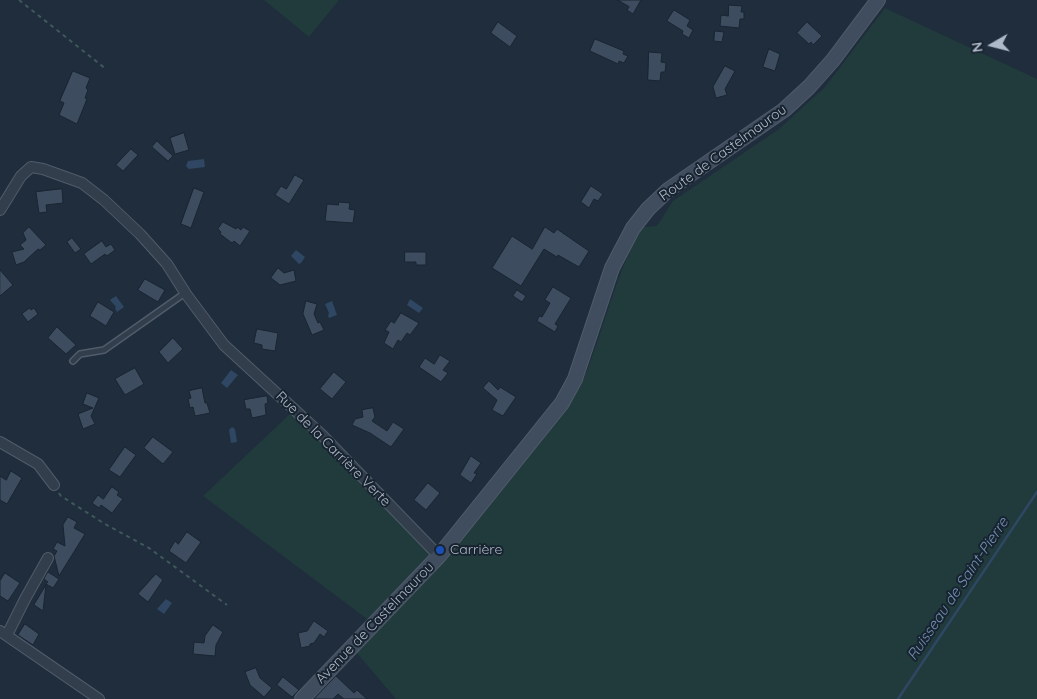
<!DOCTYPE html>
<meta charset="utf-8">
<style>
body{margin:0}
#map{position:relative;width:1037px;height:699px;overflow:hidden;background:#1f2d3c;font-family:Quicksand,sans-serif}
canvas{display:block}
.north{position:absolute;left:967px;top:20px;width:50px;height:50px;-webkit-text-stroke:4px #182330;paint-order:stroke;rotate:262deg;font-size:14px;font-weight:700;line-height:20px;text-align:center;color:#aeb9c8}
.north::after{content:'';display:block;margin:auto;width:18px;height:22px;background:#aeb9c8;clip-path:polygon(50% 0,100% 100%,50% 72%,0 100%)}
</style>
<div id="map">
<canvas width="1037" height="699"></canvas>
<div class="north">N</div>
</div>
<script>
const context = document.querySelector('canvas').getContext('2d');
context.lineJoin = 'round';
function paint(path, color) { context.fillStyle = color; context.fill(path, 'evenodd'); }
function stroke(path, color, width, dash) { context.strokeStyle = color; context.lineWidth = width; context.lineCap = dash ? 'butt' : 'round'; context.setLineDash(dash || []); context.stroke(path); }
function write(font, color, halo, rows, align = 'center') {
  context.font = font + ' Quicksand,sans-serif'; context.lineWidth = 4; context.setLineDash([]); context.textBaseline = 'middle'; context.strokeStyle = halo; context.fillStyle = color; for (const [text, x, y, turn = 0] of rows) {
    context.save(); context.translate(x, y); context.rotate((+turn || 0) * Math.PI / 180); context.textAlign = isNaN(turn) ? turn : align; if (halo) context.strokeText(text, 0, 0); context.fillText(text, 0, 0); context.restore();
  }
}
paint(new Path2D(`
 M 264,0 L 339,0 L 309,37 Z
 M 885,8 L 1037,79 L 1037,699 L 396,699 L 356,652 L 566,409 C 573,396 583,382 588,368 C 606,321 617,271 642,227 L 657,226 L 673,201 L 779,129 L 825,87 Z
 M 292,412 L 430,554 L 411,579 L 372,618 L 367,619 L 203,496 Z`), '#213b3d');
paint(new Path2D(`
 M 204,159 L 205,167 L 189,169 L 186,166 L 188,161 Z
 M 296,250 L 305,257 L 301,263 L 299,264 L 291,256 Z
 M 116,296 L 124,307 L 117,312 L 115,308 L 116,307 L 110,300 Z
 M 410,299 L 423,308 L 419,313 L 407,305 Z
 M 332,301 L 337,315 L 329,318 L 328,316 L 329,313 L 325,304 Z
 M 231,370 L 238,375 L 227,388 L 221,383 Z
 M 232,427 L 235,429 L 237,442 L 231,443 L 229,430 Z
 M 166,599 L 172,603 L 164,614 L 157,609 Z`), '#2f4763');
stroke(new Path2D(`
 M 898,699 L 1037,492`), '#2f4763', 2.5);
const building = new Path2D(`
 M 618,0 L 641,0 L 633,14 L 627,10 L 629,7 Z
 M 729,5 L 742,6 L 741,12 L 744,12 L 744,19 L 740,19 L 739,28 L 720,26 L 721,15 L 728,16 Z
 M 674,10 L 690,20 L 687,26 L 693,30 L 689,38 L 682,34 L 683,31 L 667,21 Z
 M 498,22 L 517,36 L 510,47 L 491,33 Z
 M 807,22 L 822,36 L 813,45 L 811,42 L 809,44 L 797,33 Z
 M 715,31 L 724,32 L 722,42 L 714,41 Z
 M 595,39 L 624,51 L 623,54 L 628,56 L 624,63 L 619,61 L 618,64 L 590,51 Z
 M 769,49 L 780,54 L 775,71 L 763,67 Z
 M 649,52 L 662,53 L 661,62 L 666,63 L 665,72 L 661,72 L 660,81 L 648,80 Z
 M 725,66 L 735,71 L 725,89 L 727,95 L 716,98 L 713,87 Z
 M 73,71 L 90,78 L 86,88 L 88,90 L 85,98 L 87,99 L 77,124 L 59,115 L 64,103 L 60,101 Z
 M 184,133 L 189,150 L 175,154 L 170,138 Z
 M 157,141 L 173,156 L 168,161 L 152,147 Z
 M 131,149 L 138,155 L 123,171 L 116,165 Z
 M 295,175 L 304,180 L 289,204 L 275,195 L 281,186 L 286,189 Z
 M 591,186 L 603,194 L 598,201 L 594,199 L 589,208 L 581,202 Z
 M 194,188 L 204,192 L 191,228 L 181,224 Z
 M 62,189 L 63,203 L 46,205 L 47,212 L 39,213 L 36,192 Z
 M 339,202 L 350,203 L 349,209 L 355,210 L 353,223 L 325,221 L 327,204 L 338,205 Z
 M 223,222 L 236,229 L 237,227 L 241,230 L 243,227 L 250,231 L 240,246 L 234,241 L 232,243 L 220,234 L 221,232 L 218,229 Z
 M 29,227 L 46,245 L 40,250 L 38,249 L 24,262 L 16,265 L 12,252 L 24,249 L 20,245 L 26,240 L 23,233 Z
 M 545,227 L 554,233 L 557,229 L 589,251 L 579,267 L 558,255 L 557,257 L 544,249 L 521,286 L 492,268 L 512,236 L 532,249 Z
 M 72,238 L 81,249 L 75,253 L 67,242 Z
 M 102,241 L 106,247 L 111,244 L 115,250 L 107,256 L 105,254 L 91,264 L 84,254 Z
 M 405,252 L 426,252 L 426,265 L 416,265 L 416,262 L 405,262 Z
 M 278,268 L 284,273 L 294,270 L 296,281 L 280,285 L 271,278 Z
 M 0,270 L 13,285 L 0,296 Z
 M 145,279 L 165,290 L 158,302 L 138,290 Z
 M 553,287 L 571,298 L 555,324 L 558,326 L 555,332 L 537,321 L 539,316 L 542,317 L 550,303 L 545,300 Z
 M 517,290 L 526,296 L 522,302 L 513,296 Z
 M 306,301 L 317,304 L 314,314 L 318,323 L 320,322 L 324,330 L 312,335 L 303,314 Z
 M 98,302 L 114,312 L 106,326 L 90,316 Z
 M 30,308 L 31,310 L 34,308 L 38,314 L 28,322 L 22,314 Z
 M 401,313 L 419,323 L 410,335 L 407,333 L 401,342 L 398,340 L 393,349 L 384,343 L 389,332 L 385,330 L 391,321 L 394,323 Z
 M 57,327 L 76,345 L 66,354 L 48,338 Z
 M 257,329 L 278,333 L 275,351 L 262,349 L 262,345 L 254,343 Z
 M 173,338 L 183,349 L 168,363 L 159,352 Z
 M 440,355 L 450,361 L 443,370 L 448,373 L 441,382 L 419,367 L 425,358 L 434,364 Z
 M 135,368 L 144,384 L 125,395 L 115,379 Z
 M 334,372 L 346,382 L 332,399 L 320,389 Z
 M 489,381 L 498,390 L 500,387 L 516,397 L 503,416 L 492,410 L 497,400 L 483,388 Z
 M 202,388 L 205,403 L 207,403 L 210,413 L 195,416 L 193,407 L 190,408 L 188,399 L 191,398 L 189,391 Z
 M 87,393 L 99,398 L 91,416 L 95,424 L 83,429 L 78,414 L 93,408 L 83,404 Z
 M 267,396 L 268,403 L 265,404 L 266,415 L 252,418 L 250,409 L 246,409 L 244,400 Z
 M 373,408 L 375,417 L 372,421 L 387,431 L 393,422 L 404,429 L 391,447 L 370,433 L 352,425 L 355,419 L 363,417 L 362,410 Z
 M 153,437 L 173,452 L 163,464 L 144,448 Z
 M 125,447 L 136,455 L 120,477 L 109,470 Z
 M 471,456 L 481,463 L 474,473 L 477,474 L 471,483 L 460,475 Z
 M 11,471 L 22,478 L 7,504 L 0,500 L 0,476 L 6,480 Z
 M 428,483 L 440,493 L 426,510 L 414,500 Z
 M 112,487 L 119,492 L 117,495 L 123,499 L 112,513 L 101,505 L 99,508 L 92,503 L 98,495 L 103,499 Z
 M 68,517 L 77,522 L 74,528 L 85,534 L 59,576 L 54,556 L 57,551 L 53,549 L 57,542 L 65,546 L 63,525 Z
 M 187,532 L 201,542 L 186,563 L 169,551 L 175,541 L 178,544 Z
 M 48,572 L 59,579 L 53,588 L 46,584 L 48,582 L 44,579 Z
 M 5,573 L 20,583 L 8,601 L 0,596 L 0,581 Z
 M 156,574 L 163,580 L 148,602 L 138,594 Z
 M 46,585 L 43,611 L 34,605 Z
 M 314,621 L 328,631 L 324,637 L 320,634 L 314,643 L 310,644 L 310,646 L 301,648 L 298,633 L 307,631 Z
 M 25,624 L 39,634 L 33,645 L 18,635 Z
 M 213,625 L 223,632 L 216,645 L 215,656 L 193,654 L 194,642 L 204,643 L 205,636 Z
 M 256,668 L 260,678 L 272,688 L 264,697 L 250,685 L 245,672 Z
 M 336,676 L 354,693 L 357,690 L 367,699 L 344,699 L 338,694 L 333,699 L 314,699 Z
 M 283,677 L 299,690 L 292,697 L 277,685 Z`);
paint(building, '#3d4c5e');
stroke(building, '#1a2533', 1);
const lane = new Path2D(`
 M 73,361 L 80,354 L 104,350 L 185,293`);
const street = new Path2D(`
 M 0,210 L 21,176 L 31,167 L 43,169 L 82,183 L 104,200 L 140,234 L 167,264 L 186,294 L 224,345 L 322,435 L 439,556
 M 0,442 L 38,464 L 54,485
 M 0,631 L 99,699
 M 7,635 L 25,599 L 48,558`);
const secondary = new Path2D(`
 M 302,699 L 439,556 L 562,403 L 575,379 L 612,268 L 633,228 L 648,209 L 668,190 L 784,110 L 809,87 L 833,60 L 878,0`);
stroke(lane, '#515c6a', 8);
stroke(street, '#515c6a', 12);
stroke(secondary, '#515c6a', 16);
stroke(new Path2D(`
 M 19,0 L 106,69
 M 59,493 L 61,496 L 105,524 L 149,548 L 227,605`), '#3f585a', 2, [4, 4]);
stroke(lane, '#333e4c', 5);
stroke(street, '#333e4c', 10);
stroke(secondary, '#404d5f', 14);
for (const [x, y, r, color] of [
 [440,550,5,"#1a4fb4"]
]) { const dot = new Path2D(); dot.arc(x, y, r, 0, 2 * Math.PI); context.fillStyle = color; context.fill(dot); stroke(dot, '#182330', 2); }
write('14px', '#aeb9c8', '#182330', [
 ["Route de Castelmaurou",723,153,-36],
 ["Rue de la Carrière Verte",333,449,45],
 ["Avenue de Castelmaurou",375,623,-46]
]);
write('14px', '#aeb9c8', '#182330', [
 ["Carrière",450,550]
], 'left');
write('italic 15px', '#7291b3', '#182330', [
 ["Ruisseau de Saint-Pierre",958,589,-56]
]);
</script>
